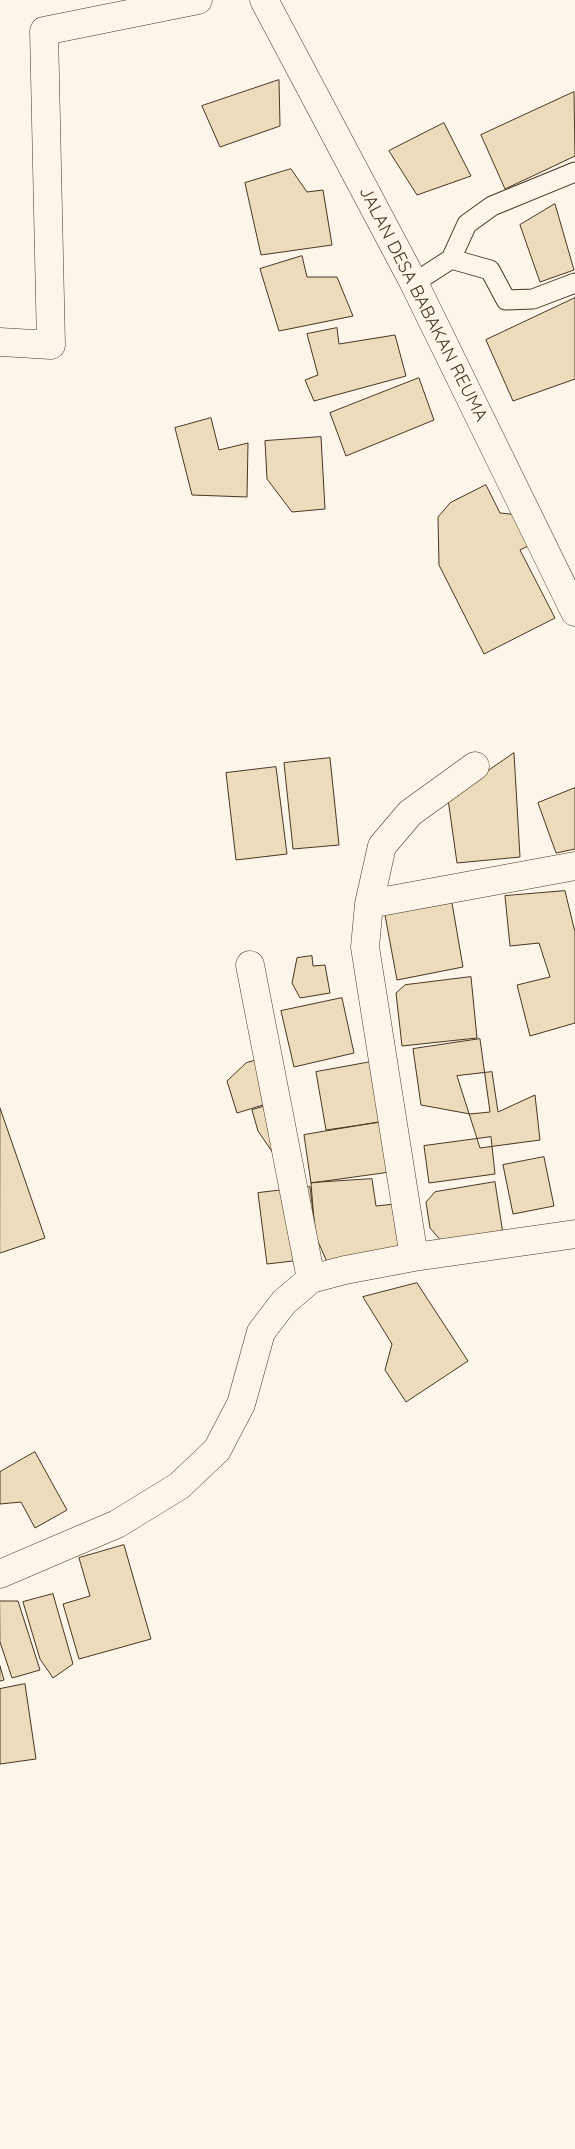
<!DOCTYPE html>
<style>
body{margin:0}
canvas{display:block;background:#fbf6e9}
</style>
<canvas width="575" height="2149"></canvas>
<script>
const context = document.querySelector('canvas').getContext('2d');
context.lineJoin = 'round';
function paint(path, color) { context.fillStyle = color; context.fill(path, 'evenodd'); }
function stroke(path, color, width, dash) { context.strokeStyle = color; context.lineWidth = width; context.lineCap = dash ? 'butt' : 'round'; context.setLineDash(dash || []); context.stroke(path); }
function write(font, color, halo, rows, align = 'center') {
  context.font = font + ' Quicksand,sans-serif'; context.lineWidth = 4; context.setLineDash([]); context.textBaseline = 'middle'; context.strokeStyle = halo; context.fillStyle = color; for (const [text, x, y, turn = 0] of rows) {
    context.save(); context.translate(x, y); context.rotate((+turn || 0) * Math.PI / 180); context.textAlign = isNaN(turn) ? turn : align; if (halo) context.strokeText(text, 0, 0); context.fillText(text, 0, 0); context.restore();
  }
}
const building = new Path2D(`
 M 279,80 L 280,126 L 220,147 L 202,106 Z
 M 574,92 L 575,156 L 505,189 L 481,135 Z
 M 444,123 L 471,176 L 417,195 L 389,151 Z
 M 291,169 L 307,192 L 323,190 L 332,245 L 261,255 L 245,183 Z
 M 555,204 L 574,270 L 540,282 L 520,225 Z
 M 302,256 L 307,277 L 337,277 L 353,316 L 279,331 L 260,269 Z
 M 575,298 L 575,379 L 513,401 L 486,340 Z
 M 337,328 L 339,344 L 395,335 L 406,376 L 314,401 L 305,380 L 318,375 L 307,334 Z
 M 419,378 L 434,420 L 346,456 L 330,413 Z
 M 211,418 L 219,450 L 248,443 L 247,497 L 192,495 L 175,428 Z
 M 321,437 L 325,509 L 292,512 L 267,479 L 265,441 Z
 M 486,485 L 500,513 L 520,515 L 534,543 L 520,550 L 555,618 L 484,654 L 439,565 L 438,517 L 450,503 Z
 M 514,753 L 520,857 L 457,863 L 448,799 Z
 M 330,758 L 339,845 L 293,849 L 284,763 Z
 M 276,767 L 287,854 L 236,860 L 226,773 Z
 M 575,788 L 575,849 L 556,853 L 538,803 Z
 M 565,891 L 575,932 L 575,1023 L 530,1036 L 517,985 L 550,977 L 539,943 L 510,946 L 505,896 Z
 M 452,903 L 463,967 L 397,980 L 385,915 Z
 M 312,956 L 313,966 L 325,965 L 330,993 L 300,998 L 292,983 L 297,958 Z
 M 471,977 L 477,1038 L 402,1046 L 396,993 L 405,985 Z
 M 342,998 L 354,1053 L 294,1067 L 281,1011 Z
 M 480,1039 L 490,1112 L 470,1114 L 421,1105 L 413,1049 Z
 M 264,1058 L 276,1101 L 237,1113 L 227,1081 L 246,1063 Z
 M 371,1062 L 381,1122 L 326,1130 L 316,1072 Z
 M 492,1072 L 498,1112 L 535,1095 L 540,1140 L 480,1148 L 457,1076 Z
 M 284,1101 L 273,1153 L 258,1131 L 252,1110 Z
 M 0,1108 L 45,1238 L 0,1253 Z
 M 381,1122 L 390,1172 L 311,1183 L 304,1135 Z
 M 491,1137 L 495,1174 L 429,1183 L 424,1146 Z
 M 544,1157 L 554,1206 L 513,1214 L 503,1165 Z
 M 372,1179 L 376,1206 L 404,1203 L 410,1255 L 328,1264 L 315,1235 L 311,1183 Z
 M 495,1182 L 503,1234 L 443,1243 L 430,1228 L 426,1202 L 435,1192 Z
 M 310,1187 L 319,1258 L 267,1264 L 258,1193 Z
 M 417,1283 L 468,1361 L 406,1402 L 385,1370 L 392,1344 L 363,1297 Z
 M 35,1452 L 67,1510 L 35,1528 L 21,1502 L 0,1504 L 0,1472 Z
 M 124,1545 L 151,1639 L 79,1659 L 63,1604 L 90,1596 L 79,1558 Z
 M 53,1594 L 73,1664 L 53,1678 L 40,1659 L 23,1602 Z
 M 0,1601 L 18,1601 L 40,1670 L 12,1678 L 0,1642 Z
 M 0,1666 L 4,1680 L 0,1681 Z
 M 25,1684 L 36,1759 L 0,1764 L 0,1689 Z`);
paint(building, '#ecdcbc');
stroke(building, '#4a3520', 1);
const service = new Path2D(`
 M 451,259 L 490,270 L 506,300 L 533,299 L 575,283
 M 414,283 L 451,259 L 467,224 L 492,206 L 575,172`);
const minor = new Path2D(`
 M 264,0 L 414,283 L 575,612
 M 0,342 L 51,345 L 44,31 L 198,0
 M 369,904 L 575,866
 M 250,965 L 311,1279
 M 414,1257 L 365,947 L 369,904 L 382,846 L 410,813 L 475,766
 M 0,1574 L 117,1524 L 179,1486 L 217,1450 L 241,1404 L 261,1332 L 284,1302 L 311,1279 L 345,1270 L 414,1257 L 575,1234`);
stroke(service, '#4a3520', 21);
stroke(minor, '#4a3520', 29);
stroke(service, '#fbf6e9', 19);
stroke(minor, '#fbf6e9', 28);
write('18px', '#4a3520', '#fbf6e9', [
 ["JALAN DESA BABAKAN REUMA",423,304,63]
]);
</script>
